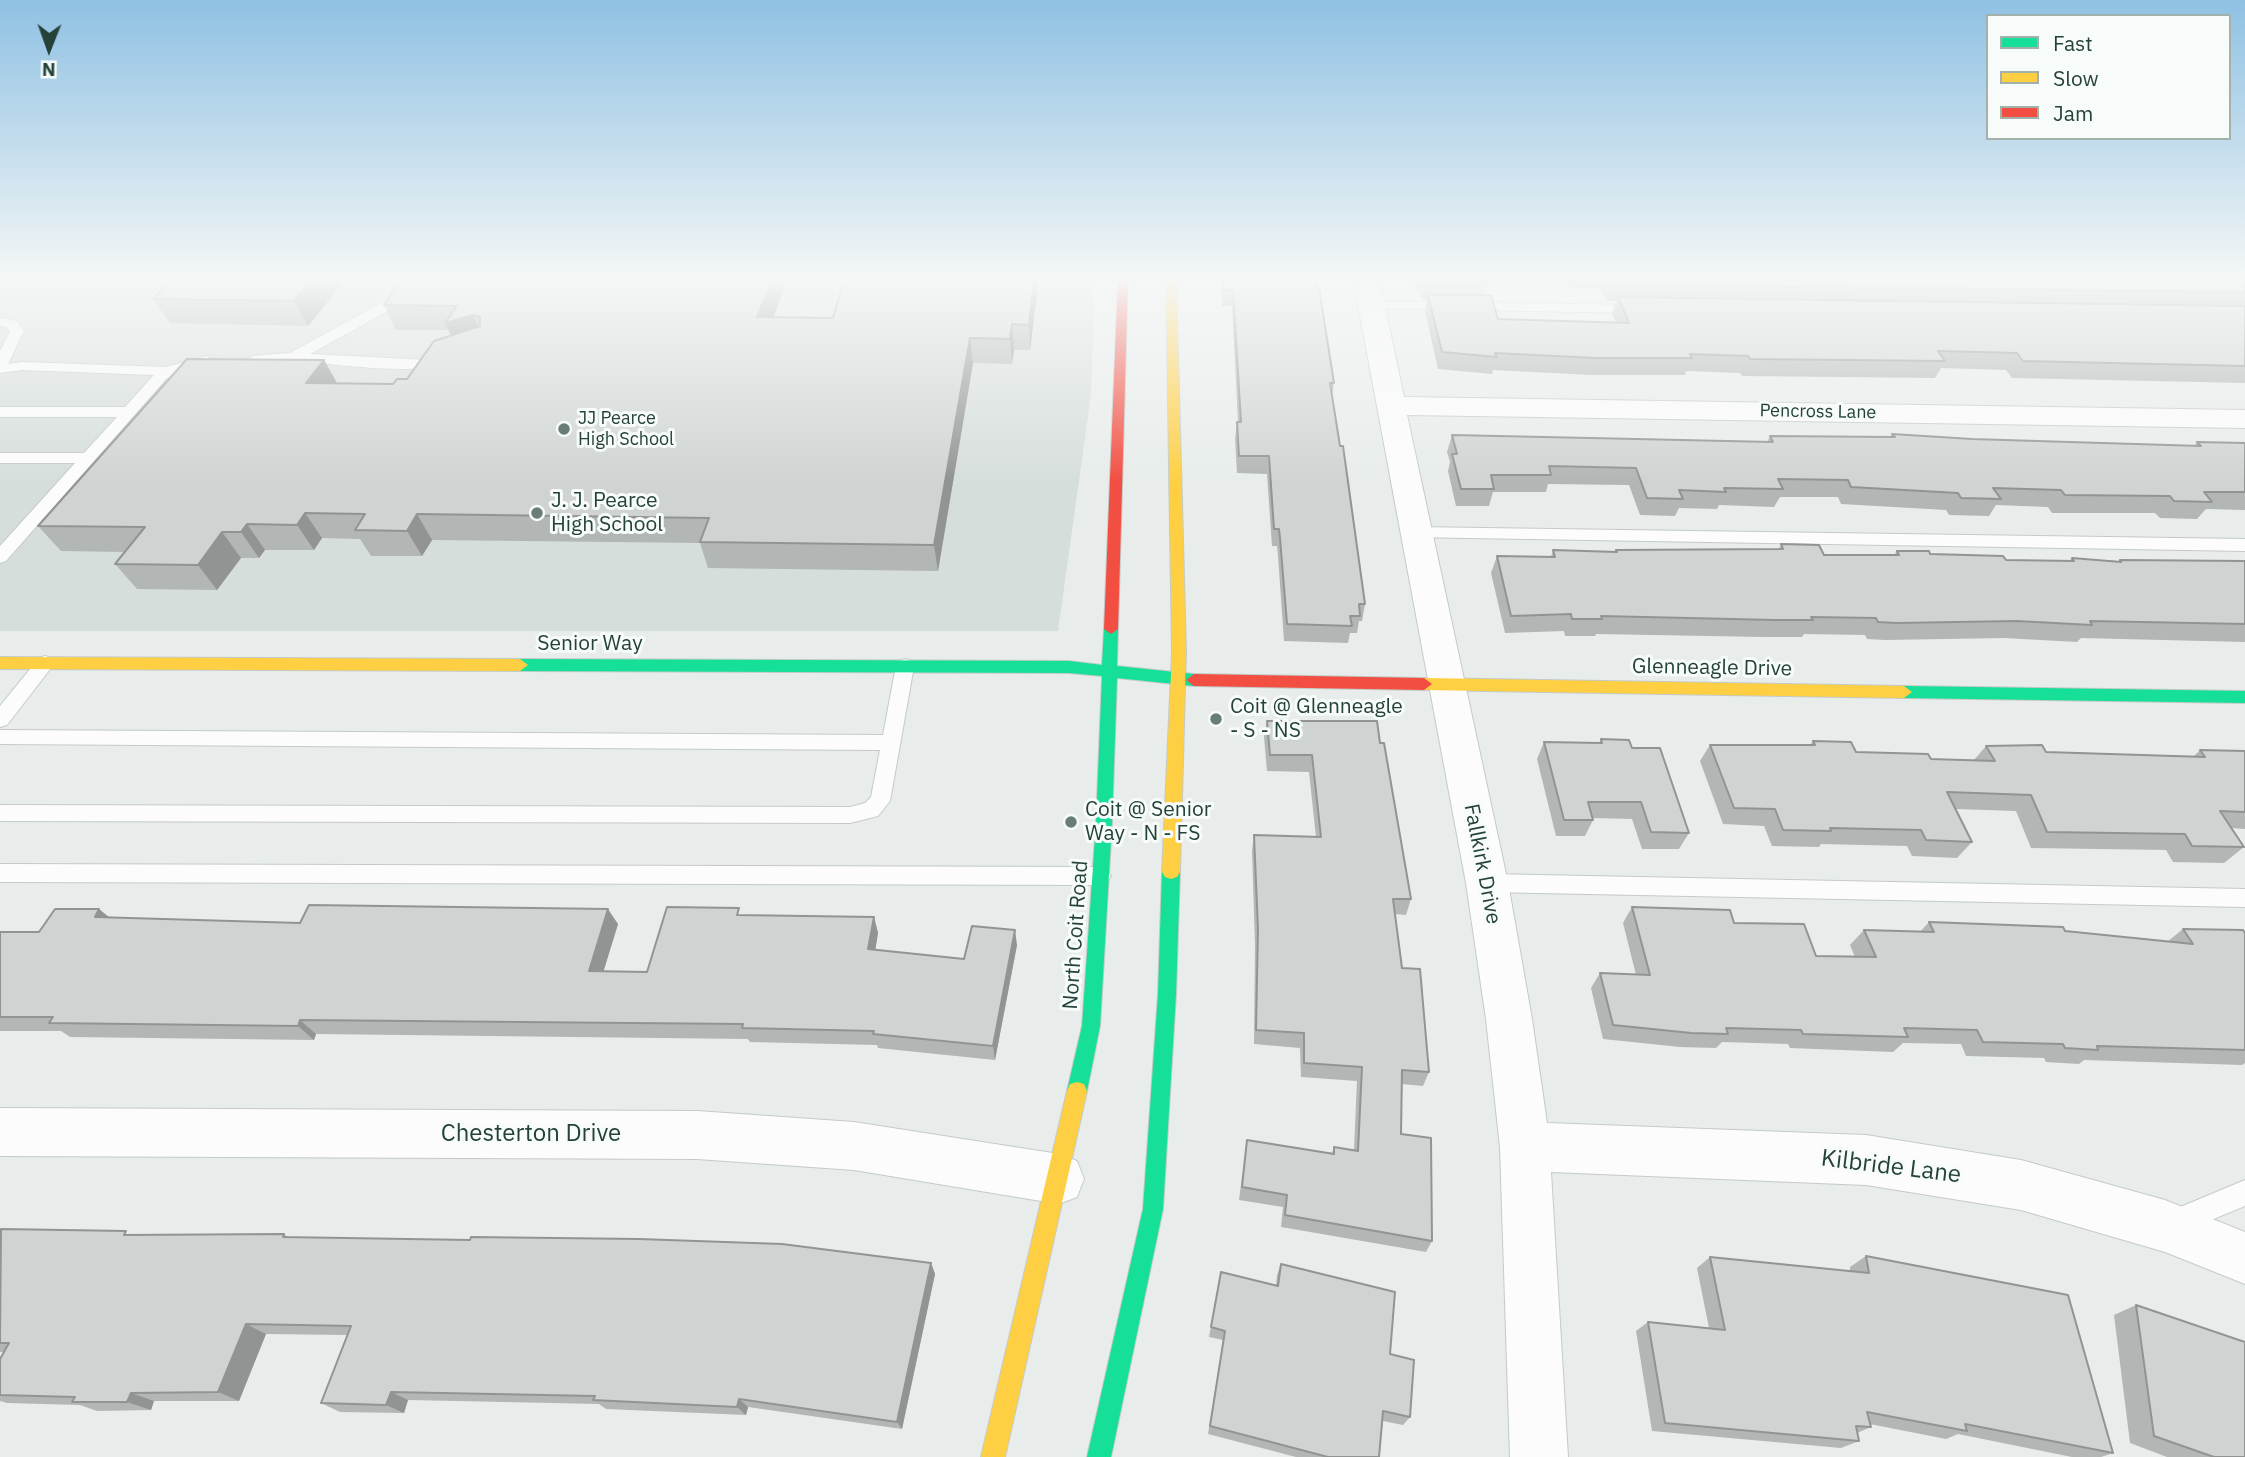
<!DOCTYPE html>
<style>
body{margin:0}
#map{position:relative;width:2245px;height:1457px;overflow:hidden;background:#e8edeb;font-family:"IBM Plex Sans",sans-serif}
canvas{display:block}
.legend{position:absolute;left:1986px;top:14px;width:245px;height:126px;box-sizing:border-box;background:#f7fbf9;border:2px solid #a3b1ad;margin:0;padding:9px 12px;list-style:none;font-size:21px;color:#24423a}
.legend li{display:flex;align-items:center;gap:14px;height:35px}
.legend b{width:35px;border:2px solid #a3b1ad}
.north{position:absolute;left:14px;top:14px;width:70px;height:70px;-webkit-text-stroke:5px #f7fbf9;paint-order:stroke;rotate:181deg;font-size:19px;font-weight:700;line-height:28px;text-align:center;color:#24423a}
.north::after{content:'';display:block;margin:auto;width:24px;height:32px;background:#24423a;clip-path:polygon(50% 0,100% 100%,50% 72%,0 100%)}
</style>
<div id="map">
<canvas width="2245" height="1457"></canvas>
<ul class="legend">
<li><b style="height:9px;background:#16e098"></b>Fast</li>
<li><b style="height:9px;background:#ffcf43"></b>Slow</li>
<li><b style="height:9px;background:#f24e42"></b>Jam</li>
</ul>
<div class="north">N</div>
</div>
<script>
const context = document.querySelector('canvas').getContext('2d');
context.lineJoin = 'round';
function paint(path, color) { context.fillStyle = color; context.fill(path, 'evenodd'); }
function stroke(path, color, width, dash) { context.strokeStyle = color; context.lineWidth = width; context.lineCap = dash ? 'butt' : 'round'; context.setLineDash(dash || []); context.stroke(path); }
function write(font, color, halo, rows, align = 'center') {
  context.font = font + ' "IBM Plex Sans",sans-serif'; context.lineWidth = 6; context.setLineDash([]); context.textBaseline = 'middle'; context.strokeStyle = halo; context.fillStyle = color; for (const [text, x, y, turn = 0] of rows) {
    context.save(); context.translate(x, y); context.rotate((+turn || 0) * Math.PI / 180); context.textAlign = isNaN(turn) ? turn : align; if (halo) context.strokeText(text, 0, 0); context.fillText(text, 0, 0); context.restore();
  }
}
paint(new Path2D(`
 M 0,278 L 1095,278 L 1091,395 L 1058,631 L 0,631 Z`), '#d6dedb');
const lane = new Path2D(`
 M 405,278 L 418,278 L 397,306 L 310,354 L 428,360 L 443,356 L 450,360 C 434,375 361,367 337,365 C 323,364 307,359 293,361 C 279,362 257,370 246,360 L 253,356 L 290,353 L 387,300 Z
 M 1371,301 L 1638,305 L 1645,309 L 1638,313 L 1366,308 L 1366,302 Z
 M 0,318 L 17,321 L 24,331 L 8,364 L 22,362 L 166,367 L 206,356 L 213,360 L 211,363 L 182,369 L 166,379 L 6,561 L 0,563 L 0,546 L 75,463 L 0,463 L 0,453 L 84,453 L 117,417 L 0,417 L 0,407 L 125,407 L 154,375 L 22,370 L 0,373 L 0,351 L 10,331 L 7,327 L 0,326 Z
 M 1415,527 L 2245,539 L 2245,551 L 1409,537 L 1407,533 L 1409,529 Z
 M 45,656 L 51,658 L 54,663 L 51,668 L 7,725 L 0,727 L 0,706 L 39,658 Z
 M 905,659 L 912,661 L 914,666 L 890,801 L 878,816 L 850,823 L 0,821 L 0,805 L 850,807 L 865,803 L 871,797 L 880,750 L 0,744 L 0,730 L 883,735 L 896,666 L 898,661 Z
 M 0,864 L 1100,867 L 1107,870 L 1111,876 L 1107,882 L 1100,885 L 0,882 Z
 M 1487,874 L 2245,889 L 2245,907 L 1487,892 L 1479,889 L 1476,883 L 1479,877 Z
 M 2245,1180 L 2245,1206 L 2175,1235 L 2166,1231 L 2162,1222 L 2166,1213 Z`);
const street = new Path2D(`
 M 1353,278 L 1379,278 L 1404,397 L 2245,410 L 2245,428 L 1407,415 L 1508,883 L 1532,1019 L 1547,1123 L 1866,1135 L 2021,1160 L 2165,1200 L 2245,1232 L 2245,1284 L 2165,1252 L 2021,1210 L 1866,1185 L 1551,1172 L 1568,1457 L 1510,1457 L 1500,1147 L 1486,1019 L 1466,883 Z
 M 0,1108 L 697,1111 L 854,1122 L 1059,1154 L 1077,1161 L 1084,1179 L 1077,1197 L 1059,1204 L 854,1170 L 697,1159 L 0,1156 Z`);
const fast = new Path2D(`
 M 1111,624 L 1118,629 L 1117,666 L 1194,674 L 1202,680 L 1194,686 L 1117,678 L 1112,823 L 1100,1026 L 1087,1091 L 1084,1098 L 1077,1100 L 1070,1098 L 1067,1091 L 1082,1026 L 1096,823 L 1102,676 L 1069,673 L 520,671 L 512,665 L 520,659 L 1069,661 L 1102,665 L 1104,629 Z
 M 1904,686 L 2245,691 L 2245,703 L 1904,698 L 1896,692 Z
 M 1171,865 L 1177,867 L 1180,872 L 1176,994 L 1163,1209 L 1111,1457 L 1087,1457 L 1143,1209 L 1158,994 L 1162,872 L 1165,867 Z`);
const slow = new Path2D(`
 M 1166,278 L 1176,278 L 1186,652 L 1180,872 L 1177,877 L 1171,879 L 1165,877 L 1162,872 L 1172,652 Z
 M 0,657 L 520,659 L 528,665 L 520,671 L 0,669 Z
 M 1424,678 L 1904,686 L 1912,692 L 1904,698 L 1424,690 L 1416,684 Z
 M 1077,1082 L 1084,1084 L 1087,1091 L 1005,1457 L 981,1457 L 1067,1091 L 1070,1084 Z`);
const jam = new Path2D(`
 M 1118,278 L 1128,278 L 1118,629 L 1111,634 L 1104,629 Z
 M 1194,674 L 1424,678 L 1432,684 L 1424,690 L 1194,686 L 1186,680 Z`);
stroke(lane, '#c5cac8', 2);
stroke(street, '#c5cac8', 2);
stroke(fast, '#c3cbc8', 2);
stroke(slow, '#c3cbc8', 2);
stroke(jam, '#c3cbc8', 2);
paint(lane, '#fcfcfc');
paint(street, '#fcfcfc');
paint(fast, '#16e098');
paint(slow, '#ffcf43');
paint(jam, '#f24e42');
paint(new Path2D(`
 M 347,278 L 308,326 L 170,323 L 153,299 Z
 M 788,278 L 773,317 L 833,318 L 1039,278 L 1030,350 L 1014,350 L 1012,364 L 973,363 L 938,571 L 708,568 L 700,543 L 432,540 L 422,556 L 371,556 L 360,539 L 322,538 L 314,550 L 265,550 L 259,558 L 241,558 L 217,590 L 137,589 L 115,564 L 125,552 L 61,551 L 38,526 L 324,360 L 337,383 L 393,384 L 407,379 L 451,335 L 449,330 L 396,330 L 384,305 Z
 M 1221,278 L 1315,278 L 1334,383 L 1332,396 L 1365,604 L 1362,621 L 1359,621 L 1357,633 L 1350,633 L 1348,643 L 1284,641 L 1278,556 L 1277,546 L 1272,546 L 1267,474 L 1237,473 L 1235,439 L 1237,422 L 1238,422 L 1232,306 L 1222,306 Z
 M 1414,278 L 2245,278 L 2245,383 L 2012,378 L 2006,370 L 1941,368 L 1935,378 L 1742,376 L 1740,373 L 1686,371 L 1685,375 L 1590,375 L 1493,370 L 1492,374 L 1438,369 L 1425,311 L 1427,299 L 1422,299 L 1420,291 L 1416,291 ZM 1486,285 L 1546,286 L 1601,289 L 1607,301 L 1616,301 L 1612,314 L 1616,323 L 1498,319 L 1484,295 Z
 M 1892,434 L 1972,439 L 2194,446 L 2197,442 L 2245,443 L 2245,510 L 2206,509 L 2197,519 L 2160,518 L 2155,513 L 2052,513 L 2048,507 L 1996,505 L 1989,516 L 1949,515 L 1946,510 L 1841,504 L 1838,497 L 1780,497 L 1774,507 L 1719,505 L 1717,509 L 1679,508 L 1675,516 L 1640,515 L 1629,485 L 1548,484 L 1546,492 L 1493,492 L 1489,506 L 1456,506 L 1448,471 L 1450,462 L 1447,452 L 1452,435 L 1767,442 L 1770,436 L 1890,437 Z
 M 1781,544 L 1824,555 L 1894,555 L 1897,551 L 2006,560 L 2069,561 L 2072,558 L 2118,561 L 2120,560 L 2245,561 L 2245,642 L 2081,638 L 2077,642 L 2004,638 L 1885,640 L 1867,639 L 1865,635 L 1804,634 L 1802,637 L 1765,637 L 1596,634 L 1595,636 L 1565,636 L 1564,631 L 1505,633 L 1491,573 L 1497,556 L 1551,557 L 1553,550 L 1615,552 L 1616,550 L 1779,549 Z
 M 1267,721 L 1380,743 L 1411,899 L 1406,915 L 1395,914 L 1402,968 L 1429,1072 L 1423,1086 L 1402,1084 L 1401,1134 L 1432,1241 L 1426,1252 L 1281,1227 L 1283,1207 L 1239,1200 L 1245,1153 L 1247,1140 L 1332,1153 L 1334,1147 L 1354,1150 L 1357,1081 L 1301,1077 L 1300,1048 L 1254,1044 L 1255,945 L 1252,851 L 1254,835 L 1316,837 L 1309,772 L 1267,771 L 1264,737 Z
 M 1601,739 L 1632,748 L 1689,833 L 1679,849 L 1642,849 L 1632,819 L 1592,818 L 1593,820 L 1585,836 L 1556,836 L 1537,759 L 1544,742 L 1599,743 Z
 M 1813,741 L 1856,752 L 1931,759 L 1974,760 L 1986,746 L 2046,752 L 2194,756 L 2200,750 L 2245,751 L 2245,829 L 2231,828 L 2244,847 L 2224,863 L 2173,862 L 2166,850 L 2031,848 L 2016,811 L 1956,809 L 1972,842 L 1957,858 L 1912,856 L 1907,846 L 1821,844 L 1819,847 L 1772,846 L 1764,826 L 1723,824 L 1700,761 L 1710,745 L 1810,745 Z
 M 1632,907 L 1734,923 L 1816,956 L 1855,957 L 1850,945 L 1864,930 L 1920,932 L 1929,922 L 2065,931 L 2167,942 L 2183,929 L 2245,933 L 2245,1063 L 2242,1065 L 2084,1060 L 2079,1064 L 2046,1062 L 2044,1058 L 1966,1056 L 1961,1044 L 1903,1043 L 1893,1052 L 1790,1048 L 1788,1044 L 1722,1042 L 1716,1048 L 1680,1047 L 1603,1039 L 1591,988 L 1600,973 L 1636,975 L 1623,923 Z
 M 99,909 L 109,917 L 300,923 L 618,924 L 603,972 L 647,972 L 742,915 L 874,917 L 878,933 L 875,950 L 964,959 L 1017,945 L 995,1060 L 878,1048 L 877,1045 L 750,1042 L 748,1039 L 316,1034 L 314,1040 L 70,1037 L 61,1031 L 0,1031 L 0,932 L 39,932 Z
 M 0,1230 L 133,1235 L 284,1234 L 288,1237 L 931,1263 L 935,1274 L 902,1429 L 748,1407 L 746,1415 L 606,1409 L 599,1404 L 408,1400 L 404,1413 L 340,1412 L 321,1403 L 347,1335 L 266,1334 L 239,1401 L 154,1401 L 151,1410 L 97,1411 L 80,1405 L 7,1403 L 0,1401 L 0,1359 L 4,1352 L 0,1352 Z
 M 1866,1256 L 2113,1453 L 2101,1457 L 2072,1457 L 1958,1434 L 1946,1439 L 1870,1424 L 1871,1427 L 1857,1433 L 1859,1441 L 1841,1448 L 1652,1431 L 1636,1331 L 1648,1322 L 1709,1328 L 1697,1268 L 1710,1257 L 1850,1271 L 1850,1267 Z
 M 1281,1264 L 1390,1354 L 1410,1417 L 1403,1425 L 1383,1421 L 1379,1457 L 1296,1457 L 1208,1434 L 1223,1340 L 1209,1337 L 1221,1272 L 1276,1285 L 1277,1275 Z
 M 2136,1305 L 2245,1457 L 2167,1457 L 2130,1443 L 2114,1315 Z`), '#b2b6b5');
paint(new Path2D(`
 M 313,278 L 347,278 L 308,326 L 294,301 Z
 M 773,278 L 788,278 L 764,342 L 757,317 Z
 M 1034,278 L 1039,278 L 1030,350 L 1029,325 Z
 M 473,315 L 485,340 L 457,348 L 445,323 Z
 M 1012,324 L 1014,350 L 1012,364 L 1010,339 Z
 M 970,338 L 973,363 L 938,571 L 934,545 Z
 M 324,360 L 338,385 L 306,383 Z
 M 305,513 L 322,538 L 314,550 L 297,525 Z
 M 417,514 L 432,540 L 422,556 L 407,531 Z
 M 247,524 L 265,550 L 259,558 L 241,532 Z
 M 222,532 L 241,558 L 217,590 L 198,565 Z
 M 99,909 L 118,925 L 95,917 Z
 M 608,909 L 618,924 L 599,986 L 589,971 Z
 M 874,917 L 878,933 L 873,964 L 868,949 Z
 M 1015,930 L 1017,945 L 995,1060 L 993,1046 Z
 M 300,1020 L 316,1034 L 314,1040 L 298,1026 Z
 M 931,1263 L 935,1274 L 902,1429 L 897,1422 Z
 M 246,1324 L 266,1334 L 239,1401 L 218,1392 Z
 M 391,1392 L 408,1400 L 404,1413 L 386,1405 Z
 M 131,1393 L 154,1401 L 151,1410 L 127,1402 Z
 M 739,1399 L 748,1407 L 746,1415 L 737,1407 Z`), '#919493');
const building = new Path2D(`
 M 173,278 L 313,278 L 294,301 L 153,299 Z
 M 403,278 L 773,278 L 757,317 L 833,318 L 845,278 L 1034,278 L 1029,325 L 1012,324 L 1010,339 L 970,338 L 934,545 L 700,542 L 709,518 L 417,514 L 407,531 L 355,530 L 365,514 L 305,513 L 297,525 L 247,524 L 241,532 L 222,532 L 198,565 L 115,564 L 145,527 L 38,526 L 187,359 L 324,360 L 306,383 L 393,384 L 397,379 L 407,379 L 434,341 L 480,326 L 480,317 L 473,315 L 445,323 L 457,306 L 384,305 Z
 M 1223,278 L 1315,278 L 1316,288 L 1319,288 L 1334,383 L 1330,383 L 1340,446 L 1343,446 L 1365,604 L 1359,604 L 1360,616 L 1350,616 L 1352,626 L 1287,624 L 1280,538 L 1279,529 L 1274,529 L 1269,456 L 1239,456 L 1237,422 L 1241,422 L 1233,290 L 1223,290 Z
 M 1424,278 L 1486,278 L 1487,283 L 1425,282 Z
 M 1610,278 L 2245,278 L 2245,292 L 1612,285 Z
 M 1428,295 L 1491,295 L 1498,319 L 1629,323 L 1618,297 L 2245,306 L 2245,366 L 2023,361 L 2017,353 L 1938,351 L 1945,361 L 1750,359 L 1748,356 L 1690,354 L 1692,358 L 1596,358 L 1495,353 L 1497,357 L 1442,352 Z
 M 1892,434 L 1972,439 L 2201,446 L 2197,442 L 2245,443 L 2245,492 L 2204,492 L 2212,502 L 2174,501 L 2170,496 L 2065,495 L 2061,490 L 1993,488 L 2001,499 L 1961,498 L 1958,493 L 1851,487 L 1848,480 L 1778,479 L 1783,489 L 1724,488 L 1726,492 L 1679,490 L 1683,499 L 1647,498 L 1636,468 L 1549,466 L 1551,475 L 1491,475 L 1494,489 L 1461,489 L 1452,454 L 1457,454 L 1452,435 L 1773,442 L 1770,436 L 1895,437 Z
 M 1781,544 L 1819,545 L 1824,555 L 1899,555 L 1897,551 L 1929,551 L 1930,554 L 2003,556 L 2006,560 L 2074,561 L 2072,558 L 2121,562 L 2120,560 L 2245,561 L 2245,624 L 2090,621 L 2092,625 L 2017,621 L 1896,623 L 1878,622 L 1876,618 L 1811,617 L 1813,620 L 1775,620 L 1601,616 L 1602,619 L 1572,619 L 1571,614 L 1511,616 L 1497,556 L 1555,557 L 1553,550 L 1617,552 L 1616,550 L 1783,549 Z
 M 1267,721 L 1377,721 L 1380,743 L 1384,743 L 1411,899 L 1393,899 L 1402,968 L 1420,969 L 1429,1072 L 1402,1070 L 1401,1134 L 1431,1138 L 1432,1241 L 1285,1215 L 1287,1195 L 1242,1187 L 1247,1140 L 1334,1154 L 1334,1147 L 1358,1151 L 1362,1067 L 1304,1063 L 1304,1033 L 1256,1030 L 1258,929 L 1254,835 L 1321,837 L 1312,755 L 1270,755 Z
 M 1601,739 L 1629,740 L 1632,748 L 1660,748 L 1689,833 L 1651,832 L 1641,802 L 1588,802 L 1593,820 L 1564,820 L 1544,742 L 1602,743 Z
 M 1813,741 L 1851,742 L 1856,752 L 1928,754 L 1931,759 L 1995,761 L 1986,746 L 2042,745 L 2046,752 L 2205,757 L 2200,750 L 2245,751 L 2245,812 L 2220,811 L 2244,847 L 2192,846 L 2185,834 L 2047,832 L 2031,795 L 1947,792 L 1972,842 L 1926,840 L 1921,830 L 1830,828 L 1831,831 L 1783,830 L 1775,809 L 1734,808 L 1710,745 L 1815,745 Z
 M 309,905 L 608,909 L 589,971 L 647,972 L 667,907 L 739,908 L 737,915 L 874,917 L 868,949 L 964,959 L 972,926 L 1015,930 L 993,1046 L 873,1034 L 874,1031 L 742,1028 L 743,1024 L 300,1020 L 298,1026 L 49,1023 L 53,1017 L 0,1017 L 0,932 L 39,932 L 55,909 L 99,909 L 95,917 L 300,923 Z
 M 1632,907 L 1730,910 L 1734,923 L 1804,924 L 1816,956 L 1876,957 L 1864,930 L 1934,932 L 1929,922 L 2063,927 L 2065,931 L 2193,944 L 2183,929 L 2243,930 L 2245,933 L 2245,1050 L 2097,1046 L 2098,1050 L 2065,1048 L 2063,1044 L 1983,1042 L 1977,1030 L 1904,1028 L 1908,1037 L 1803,1034 L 1801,1030 L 1726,1028 L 1728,1034 L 1691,1033 L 1613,1025 L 1600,973 L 1650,975 Z
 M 1,1229 L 126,1231 L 124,1235 L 284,1234 L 283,1237 L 470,1240 L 471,1237 L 639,1239 L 782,1244 L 931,1263 L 897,1422 L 739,1399 L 737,1407 L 593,1400 L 595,1396 L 391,1392 L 386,1405 L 321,1403 L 351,1326 L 246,1324 L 218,1392 L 131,1393 L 127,1402 L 72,1402 L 75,1397 L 0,1395 L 0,1359 L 9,1343 L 0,1343 Z
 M 1866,1256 L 2068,1295 L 2113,1453 L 1965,1424 L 1967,1431 L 1867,1412 L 1871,1427 L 1856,1426 L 1859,1441 L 1665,1423 L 1648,1322 L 1725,1330 L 1710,1257 L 1869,1273 Z
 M 1281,1264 L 1395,1292 L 1390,1354 L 1414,1360 L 1410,1417 L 1383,1411 L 1379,1457 L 1328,1457 L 1210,1426 L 1225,1331 L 1211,1327 L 1221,1272 L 1278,1286 Z
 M 2136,1305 L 2245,1342 L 2245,1457 L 2214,1457 L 2154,1436 Z`);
paint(building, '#cfd4d2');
stroke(building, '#919493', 2);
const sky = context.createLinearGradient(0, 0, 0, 482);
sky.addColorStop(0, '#8fc1e3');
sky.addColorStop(0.58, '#f5f7f6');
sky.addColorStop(1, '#f5f7f600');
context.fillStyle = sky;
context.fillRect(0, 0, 2245, 482);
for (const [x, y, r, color] of [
 [564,429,7,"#697e78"],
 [537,513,7,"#697e78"],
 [1216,719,7,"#697e78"],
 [1071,822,7,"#697e78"]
]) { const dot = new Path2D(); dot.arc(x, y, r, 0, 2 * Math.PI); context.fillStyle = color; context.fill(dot); stroke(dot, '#f7fbf9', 2.5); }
write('18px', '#24423a', '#f7fbf9', [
 ["Pencross Lane",1818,412,1]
]);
write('18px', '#24423a', '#f7fbf9', [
 ["JJ Pearce",578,419],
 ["High School",578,440]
], 'left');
write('21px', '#24423a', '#f7fbf9', [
 ["J. J. Pearce",551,501],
 ["High School",551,525],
 ["Coit @ Glenneagle",1230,707],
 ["- S - NS",1230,731],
 ["Coit @ Senior",1085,810],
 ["Way - N - FS",1085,834]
], 'left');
write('21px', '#24423a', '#f7fbf9', [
 ["Senior Way",590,644],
 ["Glenneagle Drive",1712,668,1],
 ["Fallkirk Drive",1482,864,79],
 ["North Coit Road",1076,935,-86]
]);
write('24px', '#24423a', '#f7fbf9', [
 ["Chesterton Drive",531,1134],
 ["Kilbride Lane",1891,1167,7]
]);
</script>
